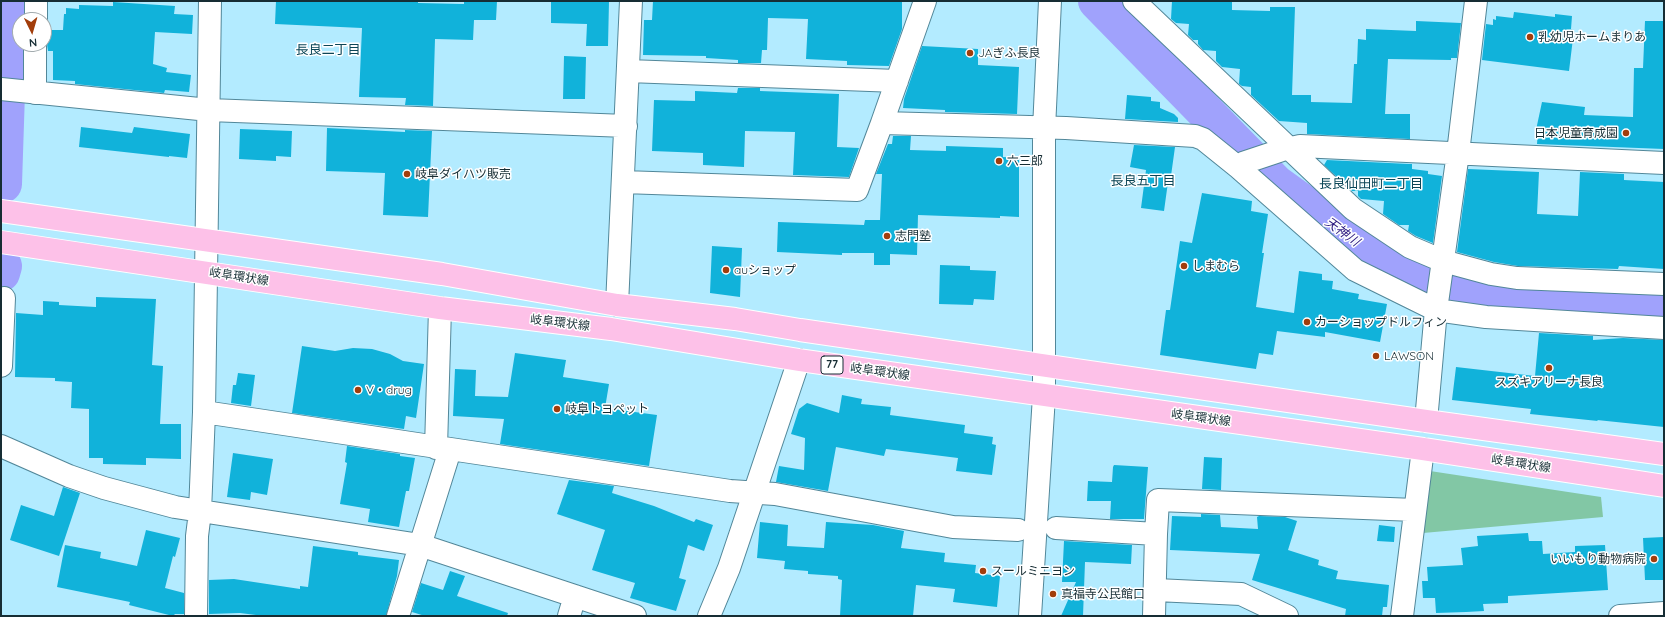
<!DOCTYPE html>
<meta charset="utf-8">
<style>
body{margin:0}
#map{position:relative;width:1665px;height:617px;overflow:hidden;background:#b3ebff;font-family:Quicksand,sans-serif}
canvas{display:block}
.frame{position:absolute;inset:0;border:2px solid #162d34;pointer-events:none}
.north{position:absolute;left:12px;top:12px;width:40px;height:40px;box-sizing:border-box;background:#fff;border:1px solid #a2abae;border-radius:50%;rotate:175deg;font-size:11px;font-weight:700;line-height:16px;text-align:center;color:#162d34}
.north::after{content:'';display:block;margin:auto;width:14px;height:18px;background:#a23d0b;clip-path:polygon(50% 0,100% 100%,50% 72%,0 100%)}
</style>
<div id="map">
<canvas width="1665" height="617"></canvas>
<div class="frame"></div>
<div class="north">N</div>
</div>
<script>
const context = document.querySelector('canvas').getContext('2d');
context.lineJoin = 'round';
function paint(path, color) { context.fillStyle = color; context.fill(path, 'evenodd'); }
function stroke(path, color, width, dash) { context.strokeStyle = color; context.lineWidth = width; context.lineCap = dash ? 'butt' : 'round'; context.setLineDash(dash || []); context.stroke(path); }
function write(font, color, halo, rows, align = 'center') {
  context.font = font + ' Quicksand,"Noto Sans JP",sans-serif'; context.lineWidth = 3; context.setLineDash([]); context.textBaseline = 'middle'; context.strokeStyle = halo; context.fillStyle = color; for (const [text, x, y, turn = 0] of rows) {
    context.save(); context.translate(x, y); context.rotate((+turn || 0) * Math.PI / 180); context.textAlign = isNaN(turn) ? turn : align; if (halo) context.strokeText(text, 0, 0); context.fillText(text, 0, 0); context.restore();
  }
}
paint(new Path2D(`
 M 1430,471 L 1601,497 L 1603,517 L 1423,533 Z`), '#82c7a5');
stroke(new Path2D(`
 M 1097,1 L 1276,184 L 1386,263 L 1486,297 L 1562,304 L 1664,308
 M 3,184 L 9,1
 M 1,273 L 3,266`), '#a0a2fc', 38);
paint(new Path2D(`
 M 276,1 L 418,1 L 418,3 L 464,4 L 464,1 L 497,1 L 496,20 L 474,20 L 473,40 L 435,39 L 433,106 L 405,105 L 406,98 L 359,97 L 362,28 L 275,24 Z
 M 551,1 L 609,1 L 608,46 L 586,46 L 587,24 L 551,23 Z
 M 653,1 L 902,1 L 902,29 L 889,66 L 847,65 L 847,61 L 806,59 L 808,19 L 768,18 L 767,50 L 762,50 L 761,63 L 738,63 L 738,60 L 706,58 L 706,56 L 643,55 L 644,20 L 652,20 Z
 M 1172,1 L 1232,2 L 1232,10 L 1270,11 L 1270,7 L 1295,7 L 1292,95 L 1311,95 L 1311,102 L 1352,103 L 1354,64 L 1357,64 L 1358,39 L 1366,40 L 1366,29 L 1416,31 L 1416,21 L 1461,23 L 1457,58 L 1451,58 L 1451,60 L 1388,59 L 1385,114 L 1410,114 L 1410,139 L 1307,134 L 1307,123 L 1279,121 L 1251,95 L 1251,87 L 1242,86 L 1239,84 L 1240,69 L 1222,67 L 1216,61 L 1216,51 L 1203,50 L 1198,44 L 1198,40 L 1193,40 L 1188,35 L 1189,24 L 1176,23 L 1171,19 Z
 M 113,2 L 175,6 L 174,14 L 193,15 L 192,34 L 155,32 L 153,64 L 167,68 L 166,72 L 191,75 L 189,92 L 165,90 L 164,93 L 75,84 L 75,81 L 53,80 L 53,51 L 48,51 L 45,30 L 63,30 L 64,14 L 66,14 L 66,8 L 79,9 L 79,5 L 113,6 Z
 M 1514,12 L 1555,17 L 1555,14 L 1572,16 L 1571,29 L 1574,30 L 1569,71 L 1482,60 L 1486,24 L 1493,25 L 1493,19 L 1496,20 L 1496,16 L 1513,18 Z
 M 1645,21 L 1664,21 L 1664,149 L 1537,144 L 1538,130 L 1536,130 L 1542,102 L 1585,107 L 1584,115 L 1633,117 L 1634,68 L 1643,68 Z
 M 922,46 L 978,49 L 978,65 L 1019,67 L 1017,114 L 945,112 L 945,110 L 903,108 L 904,99 Z
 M 564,56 L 586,57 L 585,99 L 563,99 Z
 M 738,88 L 760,88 L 760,91 L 839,94 L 837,147 L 859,148 L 849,177 L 793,175 L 795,132 L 745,131 L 744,167 L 703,165 L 703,153 L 652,151 L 654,100 L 695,101 L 695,91 L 737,93 Z
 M 1127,95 L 1151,97 L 1151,101 L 1160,102 L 1160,108 L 1174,114 L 1178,118 L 1178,122 L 1125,119 Z
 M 81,127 L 132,133 L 134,127 L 190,134 L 187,158 L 169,156 L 169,157 L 79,147 Z
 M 327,128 L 405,132 L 405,130 L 432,131 L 428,217 L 383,215 L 385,173 L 326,171 Z
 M 240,129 L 292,131 L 291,157 L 276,156 L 276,161 L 239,159 Z
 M 893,136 L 911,136 L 910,150 L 946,151 L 946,146 L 1003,148 L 1003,157 L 1019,158 L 1019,217 L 1000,216 L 1000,218 L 918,215 L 917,255 L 890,254 L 890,265 L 874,265 L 874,253 L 842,253 L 842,255 L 777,252 L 778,222 L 864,225 L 865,220 L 880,220 L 882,174 L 876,174 L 888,144 L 892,144 Z
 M 1134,145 L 1175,147 L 1170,183 L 1168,182 L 1164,211 L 1141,208 L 1146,170 L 1130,167 Z
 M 1327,160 L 1409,164 L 1412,164 L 1412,169 L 1428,171 L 1428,174 L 1442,176 L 1433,243 L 1416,236 L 1408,231 L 1409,225 L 1399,225 L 1383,214 L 1384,201 L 1361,199 L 1358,196 L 1358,191 L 1352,191 L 1324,165 Z
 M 1468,169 L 1539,172 L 1537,214 L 1578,216 L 1580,172 L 1624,174 L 1624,180 L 1664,182 L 1664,269 L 1619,266 L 1618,269 L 1518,266 L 1494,262 L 1457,252 Z
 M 1202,193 L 1252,201 L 1251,211 L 1268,214 L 1262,253 L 1264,253 L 1256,307 L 1294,313 L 1299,271 L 1322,274 L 1322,280 L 1333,281 L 1332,289 L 1359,294 L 1358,299 L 1387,304 L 1380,342 L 1325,332 L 1325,337 L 1277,331 L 1273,355 L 1259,353 L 1256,369 L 1160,355 L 1166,310 L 1170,310 L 1180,241 L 1192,243 Z
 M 712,246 L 742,248 L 740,297 L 710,293 Z
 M 940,265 L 970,266 L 970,270 L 996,271 L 994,300 L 974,299 L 973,305 L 939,304 Z
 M 96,297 L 156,299 L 152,365 L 163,366 L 160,424 L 181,424 L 181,459 L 146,458 L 146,465 L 103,464 L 103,458 L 89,458 L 89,409 L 71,408 L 72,382 L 55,381 L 55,378 L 15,377 L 16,313 L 43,315 L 43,301 L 59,302 L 59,305 L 96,307 Z
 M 1539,333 L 1593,336 L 1593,340 L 1623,338 L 1664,340 L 1664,427 L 1597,420 L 1598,421 L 1530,414 L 1531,409 L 1452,400 L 1456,367 L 1535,376 Z
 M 302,346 L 335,351 L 353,348 L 372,349 L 390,354 L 403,361 L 424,364 L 416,418 L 406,416 L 404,429 L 292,413 Z
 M 515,353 L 566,360 L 563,377 L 609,384 L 605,408 L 657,415 L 649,466 L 500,444 L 504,419 L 453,416 L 455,369 L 476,370 L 475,396 L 508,397 Z
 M 238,373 L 255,375 L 251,406 L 231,403 L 233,385 L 236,385 Z
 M 842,395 L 862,399 L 861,404 L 891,407 L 890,415 L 965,425 L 964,433 L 993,437 L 992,444 L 996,445 L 992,475 L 956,471 L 958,458 L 886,449 L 884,456 L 836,447 L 828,491 L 776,482 L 779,466 L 804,470 L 805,438 L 791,434 L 799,409 L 807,403 L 839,413 Z
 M 347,446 L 400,454 L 400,456 L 415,458 L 409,491 L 406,491 L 399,527 L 368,522 L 370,509 L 340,504 L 347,463 L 345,462 Z
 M 233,453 L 273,459 L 267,495 L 251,492 L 250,500 L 227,497 Z
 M 1204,457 L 1222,458 L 1221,490 L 1202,489 Z
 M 1114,465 L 1148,467 L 1144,519 L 1110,519 L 1111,501 L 1087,501 L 1088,481 L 1112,482 L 1113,467 Z
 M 569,480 L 614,486 L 612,493 L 654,506 L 694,522 L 696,519 L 713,525 L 704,551 L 688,545 L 679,578 L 686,580 L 676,611 L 630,598 L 635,583 L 592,570 L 605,530 L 557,514 Z
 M 63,487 L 80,493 L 59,556 L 10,540 L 21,505 L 54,516 Z
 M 1201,514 L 1220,515 L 1221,527 L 1258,529 L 1257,517 L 1259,516 L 1285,517 L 1297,521 L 1288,550 L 1319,560 L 1318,565 L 1338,571 L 1336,579 L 1389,585 L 1387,607 L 1383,607 L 1382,616 L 1345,616 L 1346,609 L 1252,580 L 1260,554 L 1170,550 L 1172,516 L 1201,517 Z
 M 760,522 L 788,525 L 787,546 L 824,548 L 826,522 L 873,525 L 904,531 L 901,548 L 945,553 L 944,562 L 976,565 L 975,573 L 1000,576 L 997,607 L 953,602 L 955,589 L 916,585 L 913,616 L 840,616 L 842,580 L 838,579 L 838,576 L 808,574 L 808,571 L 784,569 L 785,561 L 757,558 Z
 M 1379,525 L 1395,527 L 1394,542 L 1377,541 Z
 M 146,530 L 180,538 L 175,557 L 173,556 L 165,588 L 184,593 L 184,614 L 175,614 L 173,616 L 129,605 L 130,602 L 57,587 L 65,545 L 101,552 L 100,558 L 137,566 Z
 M 1528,533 L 1529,541 L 1542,541 L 1543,554 L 1575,552 L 1575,546 L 1605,545 L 1608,590 L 1508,596 L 1508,603 L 1483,604 L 1484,611 L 1466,612 L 1436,613 L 1435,598 L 1423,598 L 1422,581 L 1428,581 L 1427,567 L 1463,565 L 1461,548 L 1478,546 L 1477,536 Z
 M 1664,537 L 1664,580 L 1645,580 L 1643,538 Z
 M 1064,541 L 1132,545 L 1131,564 L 1085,562 L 1083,616 L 1061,616 L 1076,582 L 1062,582 Z
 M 313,546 L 358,552 L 358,555 L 399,560 L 397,576 L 386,616 L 264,616 L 240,613 L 209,614 L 209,580 L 234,579 L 300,589 L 300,586 L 308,587 Z
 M 450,571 L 465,576 L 457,596 L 508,613 L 507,616 L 425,616 L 412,612 L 421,583 L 443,590 Z`), '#11b2da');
const minor = new Path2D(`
 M 925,1 L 882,123 L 1066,128 L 1195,136 L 1203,139 L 1239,168 L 1355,270 L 1436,310 L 1486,317 L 1664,328
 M 1134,1 L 1353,209 L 1410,247 L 1443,261 L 1491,274 L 1517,278 L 1664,284
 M 36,20 L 36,1
 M 628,71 L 897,81
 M 1,89 L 209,110 L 626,126
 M 35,93 L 35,44
 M 1239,168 L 1243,163 L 1282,150 L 1300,146 L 1664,163
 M 623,182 L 857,190 L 882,123
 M 617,305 L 631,1
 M 1,366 L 4,298
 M 204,412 L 730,491 L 775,494 L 953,527 L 1018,530
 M 1426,421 L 1436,310 L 1458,153 L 1476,1
 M 1,446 L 69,476 L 104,488 L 175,507 L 420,545 L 635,616
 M 436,448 L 440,308
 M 1056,528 L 1156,534 L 1154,616
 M 1156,534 L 1158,500 L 1415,510
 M 1156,590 L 1241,594 L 1287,616
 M 196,616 L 197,536 L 200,512 L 204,412 L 210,1
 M 398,616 L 450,450
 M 569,616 L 575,596
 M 709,616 L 729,568 L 799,360
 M 1030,616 L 1044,396 L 1044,129 L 1050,1
 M 1402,616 L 1423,449
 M 1620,616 L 1664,613`);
const major = new Path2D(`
 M 1,211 L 442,274 L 617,305 L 735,319 L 800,330 L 1426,421 L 1664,454
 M 1,242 L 440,308 L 611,329 L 799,360 L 1423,449 L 1664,486`);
stroke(minor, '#528799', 24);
stroke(major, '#fff', 24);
stroke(minor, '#fff', 22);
stroke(major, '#fdc1e8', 22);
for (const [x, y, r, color] of [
 [1530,37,4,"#a23d0b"],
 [970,53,4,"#a23d0b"],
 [1626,133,4,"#a23d0b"],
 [999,161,4,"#a23d0b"],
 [407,174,4,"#a23d0b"],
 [887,236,4,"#a23d0b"],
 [1184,266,4,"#a23d0b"],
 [726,270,4,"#a23d0b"],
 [1307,322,4,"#a23d0b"],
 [1376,356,4,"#a23d0b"],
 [1549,368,4,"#a23d0b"],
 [358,390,4,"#a23d0b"],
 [557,409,4,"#a23d0b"],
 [1654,559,4,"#a23d0b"],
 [983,571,4,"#a23d0b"],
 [1053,594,4,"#a23d0b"]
]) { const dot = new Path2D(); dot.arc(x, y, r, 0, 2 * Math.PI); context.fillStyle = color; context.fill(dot); stroke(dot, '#fff', 1.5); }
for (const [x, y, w] of [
 [832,365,22]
]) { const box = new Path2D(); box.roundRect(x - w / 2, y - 9, w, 18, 3); context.fillStyle = '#fff'; context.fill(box); stroke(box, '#162d34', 1); }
write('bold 11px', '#162d34', null, [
 ["77",832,365]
]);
write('12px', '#162d34', '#fff', [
 ["乳幼児ホームまりあ",1538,37],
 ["JAぎふ長良",978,53],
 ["日本児童育成園",1618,133,"right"],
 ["六三郎",1007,161],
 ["岐阜ダイハツ販売",415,174],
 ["志門塾",895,236],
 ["しまむら",1192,266],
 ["auショップ",734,270],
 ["カーショップドルフィン",1315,322],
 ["LAWSON",1384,356],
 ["スズキアリーナ長良",1549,382,"center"],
 ["V・drug",366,390],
 ["岐阜トヨペット",565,409],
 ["いいもり動物病院",1646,559,"right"],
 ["スールミニヨン",991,571],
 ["真福寺公民館口",1061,594]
], 'left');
write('12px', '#162d34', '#fff', [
 ["岐阜環状線",239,277,9],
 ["岐阜環状線",560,323,7],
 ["岐阜環状線",880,372,8],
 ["岐阜環状線",1201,418,8],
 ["岐阜環状線",1521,464,9]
]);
write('13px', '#0b4657', '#fff', [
 ["長良二丁目",328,50],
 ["長良五丁目",1143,181],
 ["長良仙田町二丁目",1371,184]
]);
write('italic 13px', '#2e1b81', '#fff', [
 ["天神川",1342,232,36]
]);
</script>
